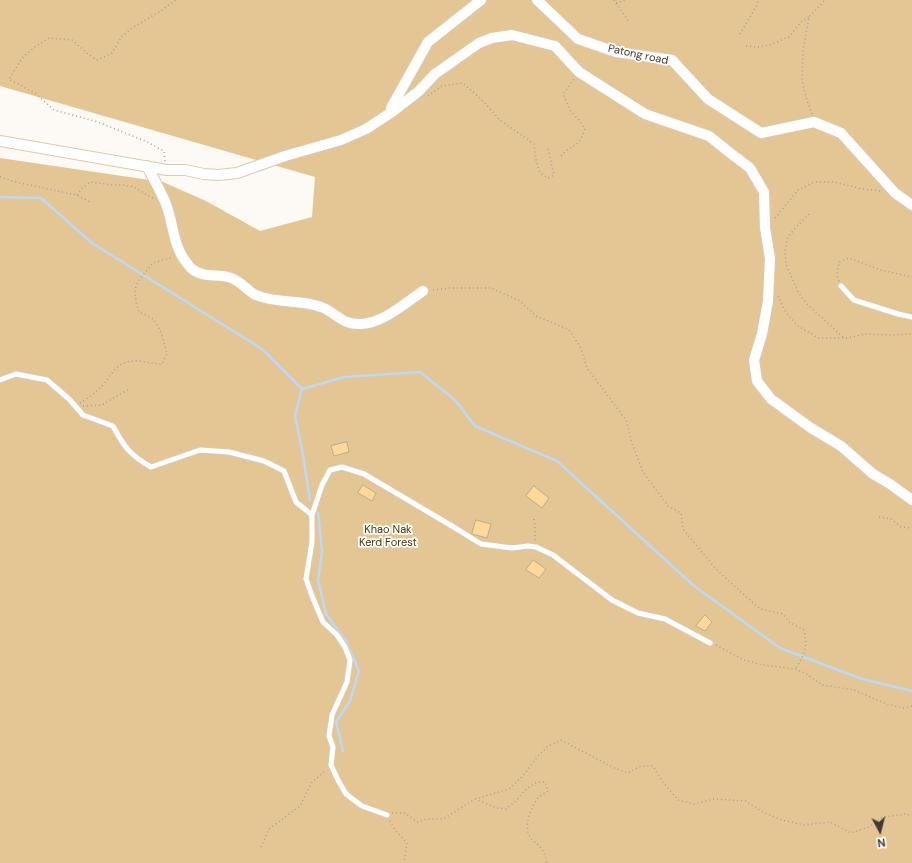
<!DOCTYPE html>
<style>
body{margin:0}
#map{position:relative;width:912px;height:863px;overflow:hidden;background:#fdf9f4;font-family:"DM Sans",sans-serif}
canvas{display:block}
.north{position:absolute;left:860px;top:811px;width:40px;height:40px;-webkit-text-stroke:3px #fff;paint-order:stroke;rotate:173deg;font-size:11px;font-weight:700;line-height:16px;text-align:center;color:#403a2f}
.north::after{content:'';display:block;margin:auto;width:14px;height:18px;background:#403a2f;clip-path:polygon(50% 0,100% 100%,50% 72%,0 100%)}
</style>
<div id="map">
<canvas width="912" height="863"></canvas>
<div class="north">N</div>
</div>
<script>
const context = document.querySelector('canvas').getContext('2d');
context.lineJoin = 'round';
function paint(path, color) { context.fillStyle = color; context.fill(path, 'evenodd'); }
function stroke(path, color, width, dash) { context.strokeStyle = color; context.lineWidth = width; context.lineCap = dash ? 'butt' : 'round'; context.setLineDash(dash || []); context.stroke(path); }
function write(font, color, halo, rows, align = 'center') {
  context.font = font + ' "DM Sans",sans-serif'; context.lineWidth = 3.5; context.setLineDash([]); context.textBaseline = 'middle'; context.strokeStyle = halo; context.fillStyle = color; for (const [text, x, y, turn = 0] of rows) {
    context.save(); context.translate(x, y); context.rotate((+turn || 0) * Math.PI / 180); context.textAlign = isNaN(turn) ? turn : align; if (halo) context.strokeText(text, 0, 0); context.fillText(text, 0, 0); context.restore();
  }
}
paint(new Path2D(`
 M 0,0 L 912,0 L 912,863 L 0,863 L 0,158 L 163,182 L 206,201 L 260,231 L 312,217 L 315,177 L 0,86 Z`), '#e3c693');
stroke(new Path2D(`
 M 0,197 L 41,198 L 92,243 L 262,349 L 302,389 L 344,377 L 420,372 L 455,400 L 475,426 L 557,461 L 693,585 L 780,648 L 862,679 L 912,691
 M 302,389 L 295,416 L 303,455 L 310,500
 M 318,513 L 322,551 L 318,580 L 326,614 L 346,641 L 359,671 L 350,701 L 336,722 L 343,751`), '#bdd9fa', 2.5);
const building = new Path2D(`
 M 347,442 L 349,452 L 334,456 L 331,446 Z
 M 363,485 L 376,493 L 372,501 L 358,493 Z
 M 534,486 L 549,498 L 542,508 L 526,496 Z
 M 476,520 L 491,524 L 487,538 L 472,534 Z
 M 533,560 L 546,569 L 539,578 L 526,570 Z
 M 705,615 L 712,622 L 705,631 L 696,626 Z`);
paint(building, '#fdd897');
stroke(building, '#bcad92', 1);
const service = new Path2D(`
 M 841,286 L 854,300 L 898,314 L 912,317
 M 0,380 L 16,374 L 47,380 L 69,399 L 83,415 L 113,426 C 124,447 130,455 151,467 L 200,450 L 229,452 L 264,461 L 284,471 L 296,502 L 312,515
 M 387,815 L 362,806 L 346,794 L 338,780 L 331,765 L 333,747 L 329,736 L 332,715 L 347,682 L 350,660 L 345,647 L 337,635 L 323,622 L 312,596 L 306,579 L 312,542 L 312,515 L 322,485 L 330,470 L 342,467 L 364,474 L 452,526 L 481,544 L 512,548 L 528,546 L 536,547 L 553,555 L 612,600 L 638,613 L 665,619 L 710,643`);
const minor = new Path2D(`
 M 537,0 L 578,39 L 616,52 L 672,60 L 708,99 L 761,133 L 814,122 L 841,133 L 895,193 L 912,205
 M 391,108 L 428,42 L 481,0
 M 0,141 L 167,170 L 185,170 L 204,174 L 218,175 L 237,173 L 285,156 L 341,140 L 366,129 L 392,112 L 419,91 L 435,74 L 479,43 L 492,38 L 512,35 L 555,46 L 579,72 L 645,114 L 709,136 L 729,152 L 750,168 L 764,192 L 765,228 L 770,258 L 768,301 L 762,334 L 754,360 L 757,381 L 771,399 L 811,428 L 841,446 L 873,474 L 890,484 L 912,500
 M 147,166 C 153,178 161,191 166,204 C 175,228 172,248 191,268 C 201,278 216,274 228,277 C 241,280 247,291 256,295 C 277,304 300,299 321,307 C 336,312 340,324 359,324 C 381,325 405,303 423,291`);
stroke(service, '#dbcbb0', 7);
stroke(minor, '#dbcbb0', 12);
stroke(new Path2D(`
 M 614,0 L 630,23
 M 616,3 L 626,0
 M 740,34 L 757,5 L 758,0
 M 746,46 L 758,47 L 769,45 L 789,37 L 801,22 L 809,17
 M 428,96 L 442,86 L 463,83 L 481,99 L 500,120 L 534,144 L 536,160 L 540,173 L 548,178 L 554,175 L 548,149
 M 812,114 L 805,94 L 802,79 L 803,51 L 809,17 L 825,0
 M 561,156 C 572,144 579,148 585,129 L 579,120 L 570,110 L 563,94 L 574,79
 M 165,161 L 164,151 L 145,141 L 98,122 L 54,110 L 36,94 L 9,79 L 23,57 L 36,46 L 49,38 L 72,40 L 88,54 L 97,60 L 112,53 L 122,36 L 132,28 L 159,12 L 176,0
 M 0,177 L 15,182 L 77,195 L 90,202
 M 77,195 L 82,188 L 90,182 L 113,185 L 125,185 L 134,187 L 154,199
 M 809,214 L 795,228 L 787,239 L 785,253 L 786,264 L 798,292 L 807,304 L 844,338
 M 775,218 L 798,190 L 814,182 L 834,182 L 862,189 L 881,191
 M 839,281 L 837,276 L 839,262 L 849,258 L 881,270 L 912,277
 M 433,290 L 449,288 L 491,288 L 520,301 L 536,316 L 568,329 L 580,346 L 587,368 L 626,420 L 632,443 L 643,472 L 668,506 L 681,513 L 683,529 L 715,568 L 743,594 L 760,609 L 783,614 L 789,622 L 804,630 C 808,647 805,655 795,669
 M 778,296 L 786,313 L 798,326 L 818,338 L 848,338 L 865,334 L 892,335 L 912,334
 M 80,403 C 86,399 93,395 98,390 C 112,378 114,360 137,361 C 145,361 153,364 162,364 L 167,354 C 164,343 161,328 153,319 C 149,316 143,314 139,312 L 136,302 L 135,289 L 139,280 L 153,263 L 173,257
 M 83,406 L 102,405 L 129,389
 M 879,517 L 891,519 L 901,527 L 912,528
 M 534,519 L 535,526 L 535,540
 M 716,645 L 744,660 L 763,665 L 795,669 L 805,673 L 822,685 L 854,690 L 887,704 L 904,708 L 912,706
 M 475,799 L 497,808 L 506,809 L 516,801 L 525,790 L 537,782 L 545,782 L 548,791 C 545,793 541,795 538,798 C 531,807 523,826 530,837 C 531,839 535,842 537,844 C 543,849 545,855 547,863
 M 392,813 L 405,813 L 417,822 L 427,819 L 443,819 L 475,799 L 509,789 L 522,777 L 538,756 L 547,747 L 561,740 L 612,767 L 628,773 L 641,766 L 653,766 L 663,782 L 678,800 L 694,804 L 714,799 L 745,801 L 761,811 L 782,820 L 804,825 L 830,822 L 851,833 L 869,827 L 883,817 L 907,814 L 912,816
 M 390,821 L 395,830 L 407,843 L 404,863
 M 261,847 L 269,829 L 300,806 L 312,782 L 325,771`), '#a5a099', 1.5, [1, 3]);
stroke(service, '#fff', 5);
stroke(minor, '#fff', 10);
write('11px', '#403a2f', '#fff', [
 ["Patong road",638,55,12]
]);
write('11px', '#4c3400', '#fff', [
 ["Khao Nak",388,530],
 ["Kerd Forest",388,543]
]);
</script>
